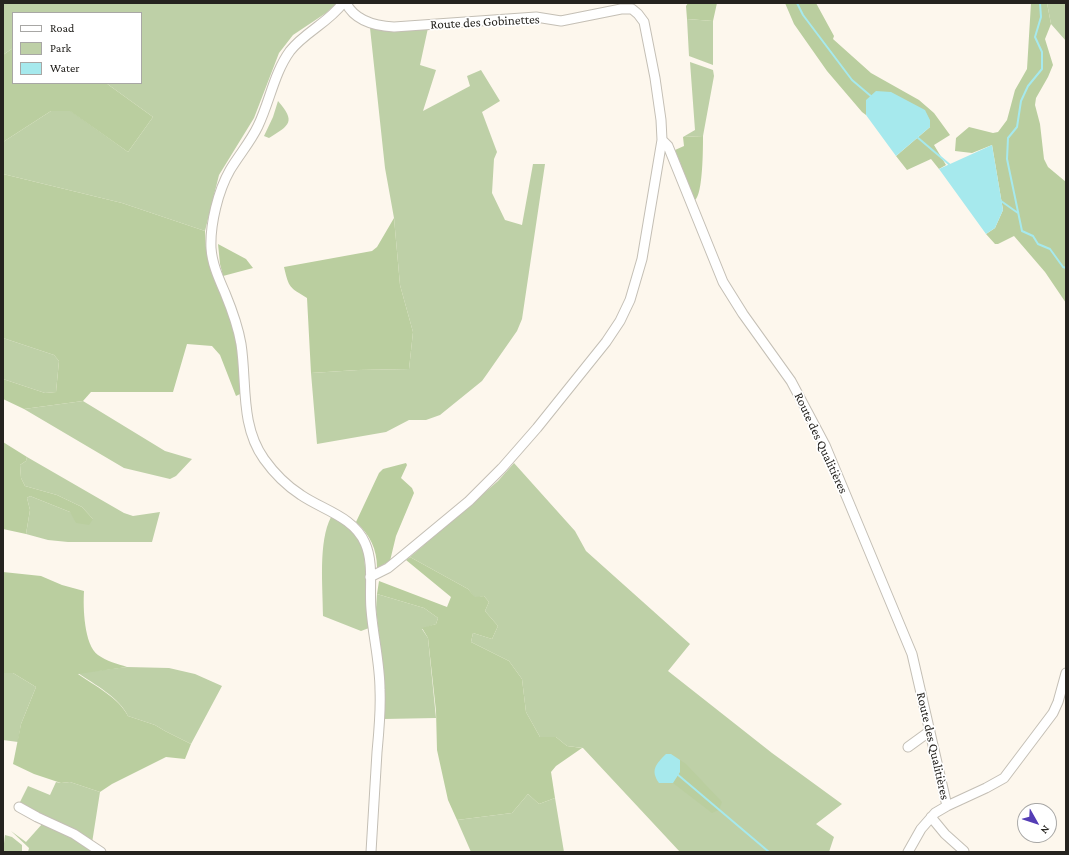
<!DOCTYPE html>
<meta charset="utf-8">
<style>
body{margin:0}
#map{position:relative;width:1069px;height:855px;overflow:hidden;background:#fdf7ed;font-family:"Crimson Pro",serif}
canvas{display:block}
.frame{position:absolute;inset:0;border:4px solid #25231f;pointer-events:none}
.legend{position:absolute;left:12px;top:12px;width:130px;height:72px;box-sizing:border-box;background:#fff;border:1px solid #a8a7a5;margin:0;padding:5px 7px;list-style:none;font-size:12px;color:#25231f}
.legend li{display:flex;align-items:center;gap:8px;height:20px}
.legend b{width:20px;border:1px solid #a8a7a5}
.north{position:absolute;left:1017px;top:803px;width:40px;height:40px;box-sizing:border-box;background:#fff;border:1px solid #a8a7a5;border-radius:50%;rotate:129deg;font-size:11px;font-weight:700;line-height:16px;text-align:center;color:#25231f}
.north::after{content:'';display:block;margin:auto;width:14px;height:18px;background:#543db5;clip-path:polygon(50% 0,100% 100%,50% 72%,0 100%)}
</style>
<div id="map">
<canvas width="1069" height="855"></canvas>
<div class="frame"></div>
<ul class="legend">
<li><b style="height:5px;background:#fff"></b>Road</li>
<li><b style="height:11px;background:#bed0a7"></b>Park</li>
<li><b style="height:11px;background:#a6e9ed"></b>Water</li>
</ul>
<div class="north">N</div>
</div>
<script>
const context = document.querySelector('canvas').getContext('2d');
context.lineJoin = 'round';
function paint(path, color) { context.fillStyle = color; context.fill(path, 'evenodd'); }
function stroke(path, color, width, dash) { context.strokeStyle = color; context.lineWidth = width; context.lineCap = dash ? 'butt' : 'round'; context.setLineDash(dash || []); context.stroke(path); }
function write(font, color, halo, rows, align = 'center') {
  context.font = font + ' "Crimson Pro",serif'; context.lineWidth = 3.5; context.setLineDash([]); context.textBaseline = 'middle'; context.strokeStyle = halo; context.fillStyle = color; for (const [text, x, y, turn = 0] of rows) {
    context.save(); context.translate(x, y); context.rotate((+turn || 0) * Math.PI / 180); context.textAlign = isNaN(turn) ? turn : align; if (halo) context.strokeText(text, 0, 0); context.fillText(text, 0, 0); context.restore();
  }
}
paint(new Path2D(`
 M 3,3 L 337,3 L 326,13 L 293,35 L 279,53 L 254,118 L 219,175 L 205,231 L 122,203 L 3,174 L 3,142 L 51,111 L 71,111 L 128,152 L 153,117 L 106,83 L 141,83 L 141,13 L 13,13 L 13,48 L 3,55 Z
 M 1047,3 L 1066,3 L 1066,41 L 1051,24 Z
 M 687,19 L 713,21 L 713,65 L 689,56 Z
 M 370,28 L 393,31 L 428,28 L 420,65 L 436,70 L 423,111 L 470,86 L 467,76 L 481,70 L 500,101 L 482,112 L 497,152 L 494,159 L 492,193 L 505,220 L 522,225 L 533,164 L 545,164 L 522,319 L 517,331 L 487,374 L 482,381 L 440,415 L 426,420 L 409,420 L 386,432 L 317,444 L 311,373 L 358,370 L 409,369 L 413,332 L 400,285 L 394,218 L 385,168 Z
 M 690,62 L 713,70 L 714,76 L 703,136 L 683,137 L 695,130 Z
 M 278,101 C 296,122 290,125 269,138 L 264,136 L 273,117 Z
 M 3,338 L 54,355 L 59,361 L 56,392 L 45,393 L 3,379 Z
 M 83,401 L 165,451 L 192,459 L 176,476 L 170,479 L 124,468 L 24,409 Z
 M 27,457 L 124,513 L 133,516 L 160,512 L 152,542 L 68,542 L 48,540 L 26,534 L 30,510 L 27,498 L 30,496 L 70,512 L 93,519 L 82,507 L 57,495 L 25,486 L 21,478 L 20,465 L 26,461 Z
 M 514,463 L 575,531 L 586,551 L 690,644 L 668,671 L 772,753 L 842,804 L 816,824 L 834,837 L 829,852 L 680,852 L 583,748 L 567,746 L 556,737 L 540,737 L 526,712 L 522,679 L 509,661 L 471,642 L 473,633 L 492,639 L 498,626 L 485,611 L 489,602 L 484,596 L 475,598 L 468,589 L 410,557 L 498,481 Z
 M 331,517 C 349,527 357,531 364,551 L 369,628 L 361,631 L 323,616 C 323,587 318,542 331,517 Z
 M 377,594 L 424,608 L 438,618 L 436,624 L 422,629 L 428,638 L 436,718 L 384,719 L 383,670 L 376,609 Z
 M 127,667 L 169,668 L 195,674 L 222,686 L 191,744 L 165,731 L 155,725 L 128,716 C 119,697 95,685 78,673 Z
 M 4,672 L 13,673 L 36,687 L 21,724 L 18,742 L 3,740 Z
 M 56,782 L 61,783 L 70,782 L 100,792 L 92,843 L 38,814 L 20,802 L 28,786 L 50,795 Z
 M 528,794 L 539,804 L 555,798 L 564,852 L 471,852 L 457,820 L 512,813 Z
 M 43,823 L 71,836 L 95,852 L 28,852 L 29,848 L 11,831 L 26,842 Z
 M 5,835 L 12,837 L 22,845 L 22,852 L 3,852 Z`), '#bed0a7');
paint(new Path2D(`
 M 688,3 L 717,3 L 713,21 L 687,19 L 686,6 Z
 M 785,3 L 816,3 L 834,36 L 833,39 L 871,73 L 919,100 L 934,113 L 950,135 L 934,145 L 946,165 L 939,169 L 931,159 L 907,170 L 896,156 L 930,127 L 866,100 L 866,115 L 862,112 L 827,71 L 794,24 Z
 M 1031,3 L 1047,3 L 1051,24 L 1045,39 L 1053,65 L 1048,77 L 1036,98 L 1035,105 L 1040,124 L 1044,159 L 1048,167 L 1066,182 L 1066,303 L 1045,272 L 1014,236 L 998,244 L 995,244 L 986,234 L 995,228 L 1003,210 L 992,145 L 972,153 L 955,151 L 956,138 L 969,127 L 993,133 L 998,132 L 1007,120 L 1015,90 L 1027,69 Z
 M 13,48 L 13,83 L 106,83 L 153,117 L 128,152 L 70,111 L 51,111 L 3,142 L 3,55 Z
 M 703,136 C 703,148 703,194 695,200 L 675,150 L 684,146 L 683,137 Z
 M 3,174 L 122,203 L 205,231 L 206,248 L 209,262 L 230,314 L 235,333 L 241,386 L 240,394 L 236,396 L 220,355 L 212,346 L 187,344 L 173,392 L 91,392 L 83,401 L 24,409 L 3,399 L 3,379 L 45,393 L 56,392 L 59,361 L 54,355 L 3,338 Z
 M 394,218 L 400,285 L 413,332 L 409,369 L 358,370 L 311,373 L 307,298 C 289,287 289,288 284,267 L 372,251 L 377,247 Z
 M 218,244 L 246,259 L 253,268 L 223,276 L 220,264 Z
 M 3,442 L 27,457 L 26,461 L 20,465 L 21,478 L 25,486 L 57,495 L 82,507 L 93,519 L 89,525 L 76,523 L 70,512 L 30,496 L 27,498 L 30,510 L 26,534 L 3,529 Z
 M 406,463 L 407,465 L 401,478 L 412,488 L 414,493 L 396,536 L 390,561 L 377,568 C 377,549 370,535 356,522 L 379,473 L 383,469 Z
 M 410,557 L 468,589 L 475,597 L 484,596 L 489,602 L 485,611 L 498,626 L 492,639 L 473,633 L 471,642 L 509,661 L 522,679 L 526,712 L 540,737 L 556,737 L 567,746 L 582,748 L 556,766 L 551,772 L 555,798 L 539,804 L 528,794 L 512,813 L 457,820 L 448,800 L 437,750 L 436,711 L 428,638 L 422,628 L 436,624 L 438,618 L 424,608 L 377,594 L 379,581 L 447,607 L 451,597 L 406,560 Z
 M 3,572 L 41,576 L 62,585 L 84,591 C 83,607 84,645 98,655 C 106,661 118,664 127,667 L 78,674 C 95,686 118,697 128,716 L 155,725 L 165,731 L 191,744 L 185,759 L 166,757 L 112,784 L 100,792 L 70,782 L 61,783 L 34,774 L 13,764 L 21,724 L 36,687 L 13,673 L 3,673 Z
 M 680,760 L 686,764 L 722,802 L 719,810 L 712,813 L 673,783 L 680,772 Z`), '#bace9f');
paint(new Path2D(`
 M 876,91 L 891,92 L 925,110 L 930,120 L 930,127 L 896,156 L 866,115 L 866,100 Z
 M 992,145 L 1003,210 L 995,228 L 986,234 L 939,169 Z
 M 666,754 L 671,754 L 680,760 L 680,772 L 673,783 L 659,783 C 650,770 656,764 666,754 Z`), '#a6e9ed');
stroke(new Path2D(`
 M 797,3 L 803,15 L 852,80 L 872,97
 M 1040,3 L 1041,17 L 1035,37 L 1042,52 L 1042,69 L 1028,86 L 1021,101 L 1017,127 L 1008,138 L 1007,159 L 1022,231 L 1033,236 L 1038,244 L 1050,249 L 1063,267 L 1066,268
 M 917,137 L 950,165
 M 1001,201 L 1018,213
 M 677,774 L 769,852`), '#a6e9ed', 2);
const minor = new Path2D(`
 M 343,3 C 328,23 305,32 290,51 C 274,73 270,101 258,126 C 251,141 239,155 230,170 C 218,191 210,224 211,248 C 212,264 219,279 225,293 C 232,310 238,326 241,344 C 247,383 240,425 264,459 C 274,473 287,486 301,495 C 323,510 354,517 365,543 C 374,563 369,588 371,609 C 373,636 380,663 380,690 C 381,711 379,731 377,752 C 375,785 373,819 371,852
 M 346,3 C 355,21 375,26 394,27 L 536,17 L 561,21 L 621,9 L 632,9
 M 662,140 L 668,146 L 723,282 L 743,314 L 791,381 L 825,445 L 912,654 L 947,806
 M 370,577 L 388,568 L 399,559 L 469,501 L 502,468 L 537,428 L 606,342 L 620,321 L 630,300 L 642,259 L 662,140 L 661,120 L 655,78 L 644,22 L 638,14 L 632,9
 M 908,747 L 930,731
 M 19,807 L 37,817 L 74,834 L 101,852
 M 931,817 L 945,834 L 964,851
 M 908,852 L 921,829 L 935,813 L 947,806 L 986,788 L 1004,778 L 1053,713 L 1058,702 L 1066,673`);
stroke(minor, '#c4bfb5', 11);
stroke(minor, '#fff', 9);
write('13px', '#25231f', '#fff', [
 ["Route des Gobinettes",485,22,-3],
 ["Route des Qualitières",821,443,65],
 ["Route des Qualitières",933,746,77]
]);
</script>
